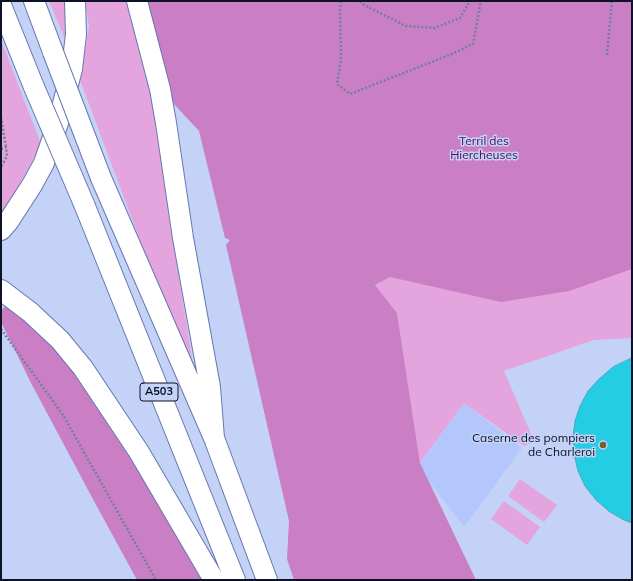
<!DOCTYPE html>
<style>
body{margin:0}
#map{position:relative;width:633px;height:581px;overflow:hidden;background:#c4d2f7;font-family:Mulish,sans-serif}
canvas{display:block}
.frame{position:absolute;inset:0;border:2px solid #0c1328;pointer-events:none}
</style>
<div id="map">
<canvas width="633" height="581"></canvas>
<div class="frame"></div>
</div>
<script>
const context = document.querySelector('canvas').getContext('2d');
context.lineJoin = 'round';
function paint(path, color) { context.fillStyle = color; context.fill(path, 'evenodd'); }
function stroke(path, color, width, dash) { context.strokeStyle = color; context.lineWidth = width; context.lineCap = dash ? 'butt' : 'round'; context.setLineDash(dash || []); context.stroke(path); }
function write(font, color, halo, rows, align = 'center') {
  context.font = font + ' Mulish,sans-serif'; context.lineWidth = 3; context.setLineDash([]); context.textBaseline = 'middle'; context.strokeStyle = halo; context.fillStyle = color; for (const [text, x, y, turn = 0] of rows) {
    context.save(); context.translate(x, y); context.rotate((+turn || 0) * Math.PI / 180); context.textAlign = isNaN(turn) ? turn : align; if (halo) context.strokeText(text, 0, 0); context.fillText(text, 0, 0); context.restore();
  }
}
paint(new Path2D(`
 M 464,403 L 522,448 L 464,527 L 418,467 Z`), '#b4c7fd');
paint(new Path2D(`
 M 49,1 L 68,1 L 65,39 Z
 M 85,1 L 126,1 L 153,94 L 169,217 L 196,383 L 138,235 L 80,80 L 89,26 Z
 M 1,40 L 41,144 L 15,193 L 1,214 Z
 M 410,265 L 632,268 L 632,338 L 594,340 L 504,371 L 534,441 L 524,446 L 464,403 L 420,463 L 397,313 L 375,285 Z
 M 520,479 L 557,505 L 544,522 L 508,496 Z
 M 504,501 L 540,527 L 527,545 L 491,519 Z`), '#e4a4de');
paint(new Path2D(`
 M 137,1 L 632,1 L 632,269 L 569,291 L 501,302 L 390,277 L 375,285 L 397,313 L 420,463 L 476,580 L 294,580 L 287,559 L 289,521 L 226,245 L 230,240 L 225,238 L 199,131 L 160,89 Z
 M 7,305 L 60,345 L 160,504 L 202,580 L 137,580 L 95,503 L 31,383 L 1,322 L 1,310 Z`), '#ca7fc4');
const building = new Path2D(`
 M 632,358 L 632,523 L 624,520 L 610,512 L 596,500 L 585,486 L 578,471 L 574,453 L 573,437 L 575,421 L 580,406 L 588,391 L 599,379 L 613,367 Z`);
paint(building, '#25cde4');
stroke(building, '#4ca8b7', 1);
const motorway = new Path2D(`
 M 34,1 L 53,52
 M 137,1 L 160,89 L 166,123 L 183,238 L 210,387 L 214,438
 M 1,5 L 34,87
 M 101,178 L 214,438 L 267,580
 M 84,204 L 235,580
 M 1,230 L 8,222 L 32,185 L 44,163 L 58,123 L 72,69 L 76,34 L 75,1
 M 1,290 L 30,312 L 60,340 L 83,368 L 139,452 L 214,580`);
stroke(motorway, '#6577af', 22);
stroke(new Path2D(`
 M 341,1 L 340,11 L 341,58 L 337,84 L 350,94 L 452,54 L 473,44 L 481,1
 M 360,1 L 364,5 L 406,26 L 435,28 L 460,18 L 470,1
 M 607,55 L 612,1
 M 1,117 L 6,147
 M 1,149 L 6,147 L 7,156 L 1,167
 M 1,329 L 63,415 L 156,580`), '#747e9c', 2.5, [2, 2]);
stroke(motorway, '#fff', 20);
const motorwayBridge = new Path2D(`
 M 53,52 L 101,178
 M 34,87 L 84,204`);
stroke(motorwayBridge, '#6577af', 22, []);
stroke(motorwayBridge, '#fff', 20);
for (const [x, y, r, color] of [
 [603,445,4,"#72602e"]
]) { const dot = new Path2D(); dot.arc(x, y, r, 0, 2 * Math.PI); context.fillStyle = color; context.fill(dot); stroke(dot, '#c4d2f7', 1.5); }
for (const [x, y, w] of [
 [159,392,38]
]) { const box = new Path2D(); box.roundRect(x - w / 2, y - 9, w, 18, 3); context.fillStyle = '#c4d2f7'; context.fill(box); stroke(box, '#0c1328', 1); }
write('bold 11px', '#0c1328', null, [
 ["A503",159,392]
]);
write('12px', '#500a4d', '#c4d2f7', [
 ["Terril des",484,141],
 ["Hiercheuses",484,155]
]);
write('12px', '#0c1328', '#c4d2f7', [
 ["Caserne des pompiers",595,438],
 ["de Charleroi",595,452]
], 'right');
</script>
